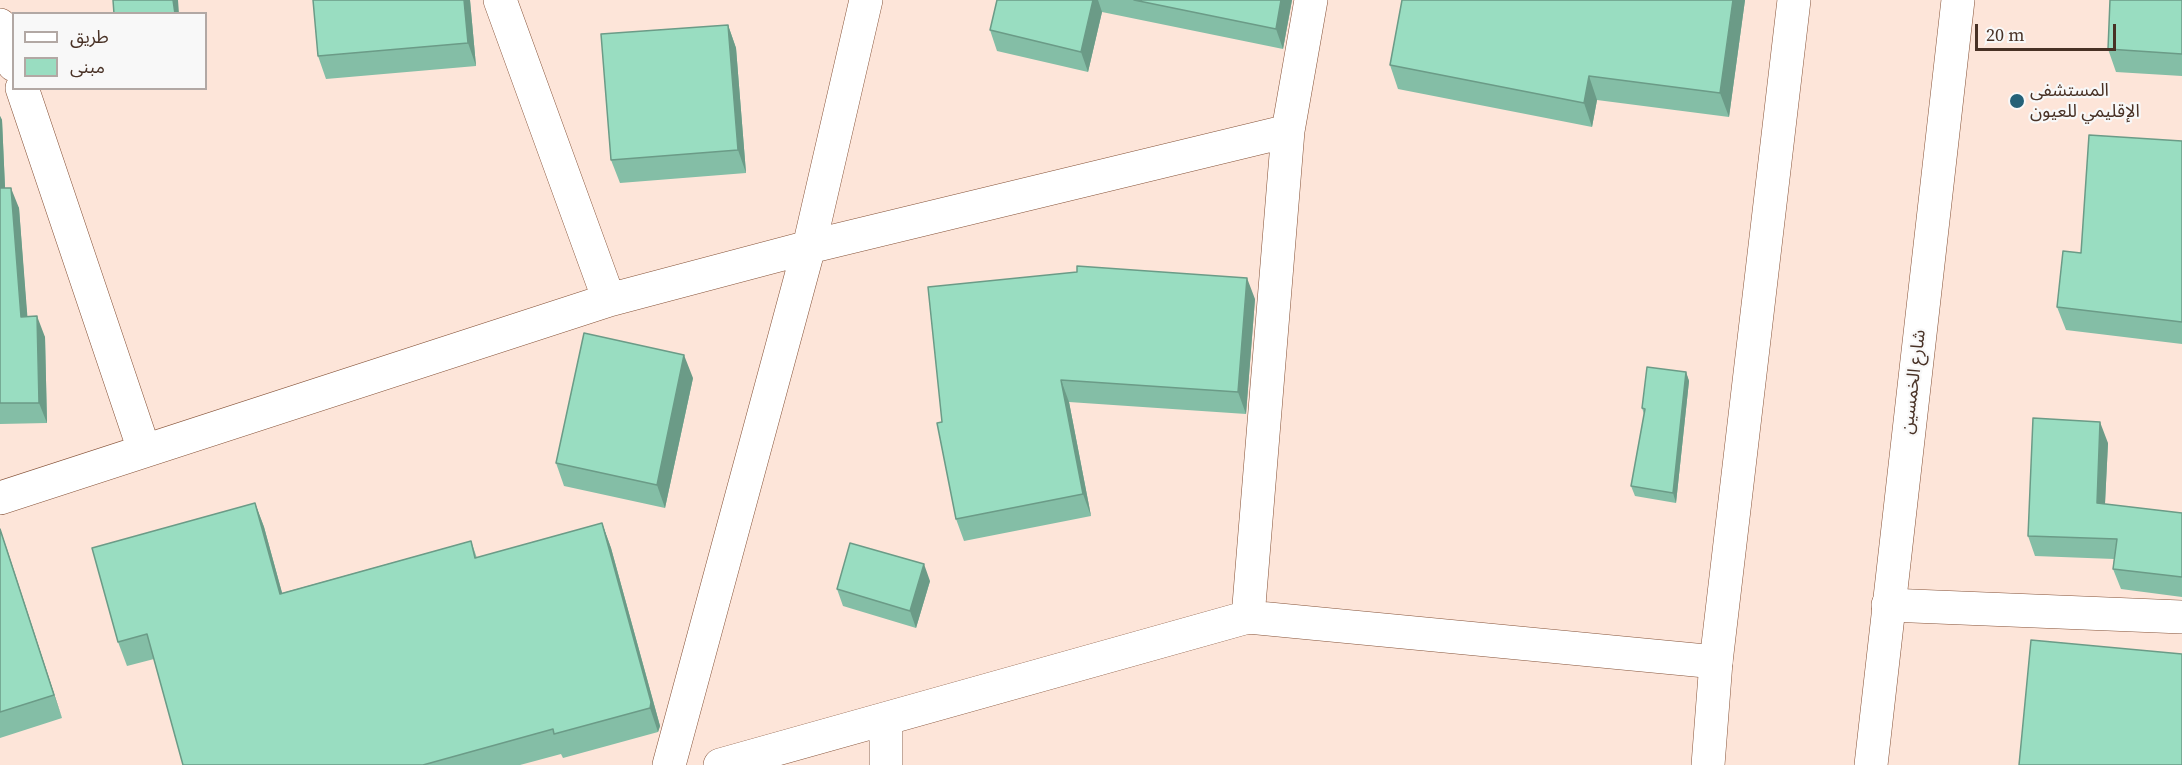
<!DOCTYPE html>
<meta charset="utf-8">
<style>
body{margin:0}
#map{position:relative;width:2182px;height:765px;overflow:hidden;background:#fde5d9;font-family:"Source Serif 4","Noto Sans Arabic",serif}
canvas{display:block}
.legend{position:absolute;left:12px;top:12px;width:195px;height:78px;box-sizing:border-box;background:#f8f8f8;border:2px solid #b2a8a4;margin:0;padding:8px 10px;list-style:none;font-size:18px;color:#483125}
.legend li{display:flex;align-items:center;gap:12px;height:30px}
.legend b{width:30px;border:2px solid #b2a8a4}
.scale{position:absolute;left:1975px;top:24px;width:141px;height:27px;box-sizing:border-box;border:3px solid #483125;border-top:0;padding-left:8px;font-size:18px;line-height:21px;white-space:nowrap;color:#483125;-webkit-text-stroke:4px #f8f8f8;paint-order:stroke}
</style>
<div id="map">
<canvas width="2182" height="765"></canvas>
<ul class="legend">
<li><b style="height:8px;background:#fff"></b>طريق</li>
<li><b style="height:16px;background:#99ddc1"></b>مبنى</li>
</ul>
<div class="scale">20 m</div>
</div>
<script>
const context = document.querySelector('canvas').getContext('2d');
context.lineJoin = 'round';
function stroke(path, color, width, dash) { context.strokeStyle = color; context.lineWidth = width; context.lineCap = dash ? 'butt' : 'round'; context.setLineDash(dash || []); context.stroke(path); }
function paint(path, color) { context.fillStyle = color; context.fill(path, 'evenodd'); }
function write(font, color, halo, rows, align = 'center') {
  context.font = font + ' "Source Serif 4","Noto Sans Arabic",serif'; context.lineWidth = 4.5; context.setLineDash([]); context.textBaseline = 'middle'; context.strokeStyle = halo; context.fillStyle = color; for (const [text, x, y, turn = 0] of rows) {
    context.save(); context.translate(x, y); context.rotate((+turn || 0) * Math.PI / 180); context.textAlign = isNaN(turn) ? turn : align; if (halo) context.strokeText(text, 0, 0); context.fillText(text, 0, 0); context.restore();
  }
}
const minor = new Path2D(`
 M 500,0 L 609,300
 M 0,25 L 14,65
 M 22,88 L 144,450
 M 0,498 L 609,300 L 809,247 L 1288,131
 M 1888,605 L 2182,617
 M 1248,617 L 1288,131 L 1311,0
 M 669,765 L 809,247 L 866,0
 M 720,765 L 1248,617 L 1716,662
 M 886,765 L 886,719`);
const primary = new Path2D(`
 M 1708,765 L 1716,662 L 1794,0
 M 1871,765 L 1958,0`);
stroke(minor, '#865339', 34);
stroke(primary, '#865339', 34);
stroke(minor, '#fff', 33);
stroke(primary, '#fff', 33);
paint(new Path2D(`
 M 470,0 L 476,66 L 326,79 L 318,56 Z
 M 997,0 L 1292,0 L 1283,49 L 1102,12 L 1088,72 L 997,51 L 990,30 Z
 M 1745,0 L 1729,117 L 1597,100 L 1592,127 L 1398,89 L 1390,65 Z
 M 2182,0 L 2182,76 L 2116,72 L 2108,49 Z
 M 728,25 L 736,48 L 746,173 L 620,183 L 611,160 Z
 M 0,116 L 2,120 L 5,188 L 19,208 L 27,317 L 45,337 L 47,423 L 0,424 Z
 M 2182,141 L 2182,344 L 2066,330 L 2057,307 L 2081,253 Z
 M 1255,299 L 1246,414 L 1069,402 L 1091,516 L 964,541 L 956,519 L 942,422 Z
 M 1686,372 L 1689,381 L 1676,503 L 1635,496 L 1631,486 L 1644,414 L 1642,408 Z
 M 693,378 L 665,508 L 564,486 L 556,463 Z
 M 2108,443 L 2105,504 L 2182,513 L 2182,597 L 2121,589 L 2113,569 L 2114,559 L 2035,556 L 2028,536 Z
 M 255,503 L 264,527 L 282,593 L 471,541 L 477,558 L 602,523 L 611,548 L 660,726 L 658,732 L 563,758 L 561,754 L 520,765 L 183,765 L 154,659 L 127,666 L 118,642 Z
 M 0,529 L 62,718 L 0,738 Z
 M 930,581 L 916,628 L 843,606 L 837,589 Z`), '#84bea6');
paint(new Path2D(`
 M 173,0 L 178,0 L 179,14 L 175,14 Z
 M 464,0 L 470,0 L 476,66 L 468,43 Z
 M 1093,0 L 1098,0 L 1102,12 L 1088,72 L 1081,52 Z
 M 1281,0 L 1292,0 L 1283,49 L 1276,29 Z
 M 1733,0 L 1745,0 L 1729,117 L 1720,93 Z
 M 728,25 L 736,48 L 746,173 L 738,150 Z
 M 1589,76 L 1597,100 L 1592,127 L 1584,103 Z
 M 0,116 L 2,120 L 6,209 L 0,194 Z
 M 11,188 L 19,208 L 29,337 L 21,317 Z
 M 1247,278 L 1255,299 L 1246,414 L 1238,392 Z
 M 37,316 L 45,337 L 47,423 L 39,403 Z
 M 684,355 L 693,378 L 665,508 L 657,485 Z
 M 1686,372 L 1689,381 L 1676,503 L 1673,493 Z
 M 1061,380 L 1069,402 L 1091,516 L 1083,494 Z
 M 2100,422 L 2108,443 L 2104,523 L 2097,503 Z
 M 255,503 L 264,527 L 289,618 L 280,594 Z
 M 602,523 L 611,548 L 660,726 L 658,732 L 650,708 Z
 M 0,529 L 7,549 L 62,718 L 54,695 Z
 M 924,564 L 930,581 L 916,628 L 910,611 Z`), '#6b9b87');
const building = new Path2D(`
 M 113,0 L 173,0 L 175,14 L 114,14 Z
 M 313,0 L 464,0 L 468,43 L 318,56 Z
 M 997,0 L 1093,0 L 1081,52 L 990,30 Z
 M 1134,0 L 1281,0 L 1276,29 Z
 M 1402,0 L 1733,0 L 1720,93 L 1589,76 L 1584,103 L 1390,65 Z
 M 2110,0 L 2182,0 L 2182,54 L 2108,49 Z
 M 728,25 L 738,150 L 611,160 L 601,34 Z
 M 2089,135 L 2182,141 L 2182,322 L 2057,307 L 2063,251 L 2081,253 Z
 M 0,188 L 11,188 L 21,317 L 37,316 L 39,403 L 0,403 Z
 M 1077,266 L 1247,278 L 1238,392 L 1061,380 L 1083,494 L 956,519 L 937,423 L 942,422 L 928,287 L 1077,272 Z
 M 584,333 L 684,355 L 657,485 L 556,463 Z
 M 1647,367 L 1686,372 L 1673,493 L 1631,486 L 1645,409 L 1642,408 Z
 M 2033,418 L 2100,422 L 2097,503 L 2182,513 L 2182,577 L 2113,569 L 2117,539 L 2028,536 Z
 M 255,503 L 280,594 L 471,541 L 475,558 L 602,523 L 651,702 L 650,708 L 554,734 L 553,729 L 423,765 L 183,765 L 147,634 L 118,642 L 92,548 Z
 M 0,529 L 54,695 L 0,712 Z
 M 850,543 L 924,564 L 910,611 L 837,589 Z
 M 2031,640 L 2182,654 L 2182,765 L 2019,765 Z`);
paint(building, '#99ddc1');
stroke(building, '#6b9b87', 1.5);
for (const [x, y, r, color] of [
 [2017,101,8,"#246178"]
]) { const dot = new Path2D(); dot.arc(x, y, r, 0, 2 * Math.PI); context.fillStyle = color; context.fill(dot); stroke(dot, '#f8f8f8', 2); }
write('18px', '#483125', '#f8f8f8', [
 ["المستشفى",2030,91],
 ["الإقليمي للعيون",2030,112]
], 'left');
write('18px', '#483125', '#f8f8f8', [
 ["شارع الخمسين",1914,382,-83]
]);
</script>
